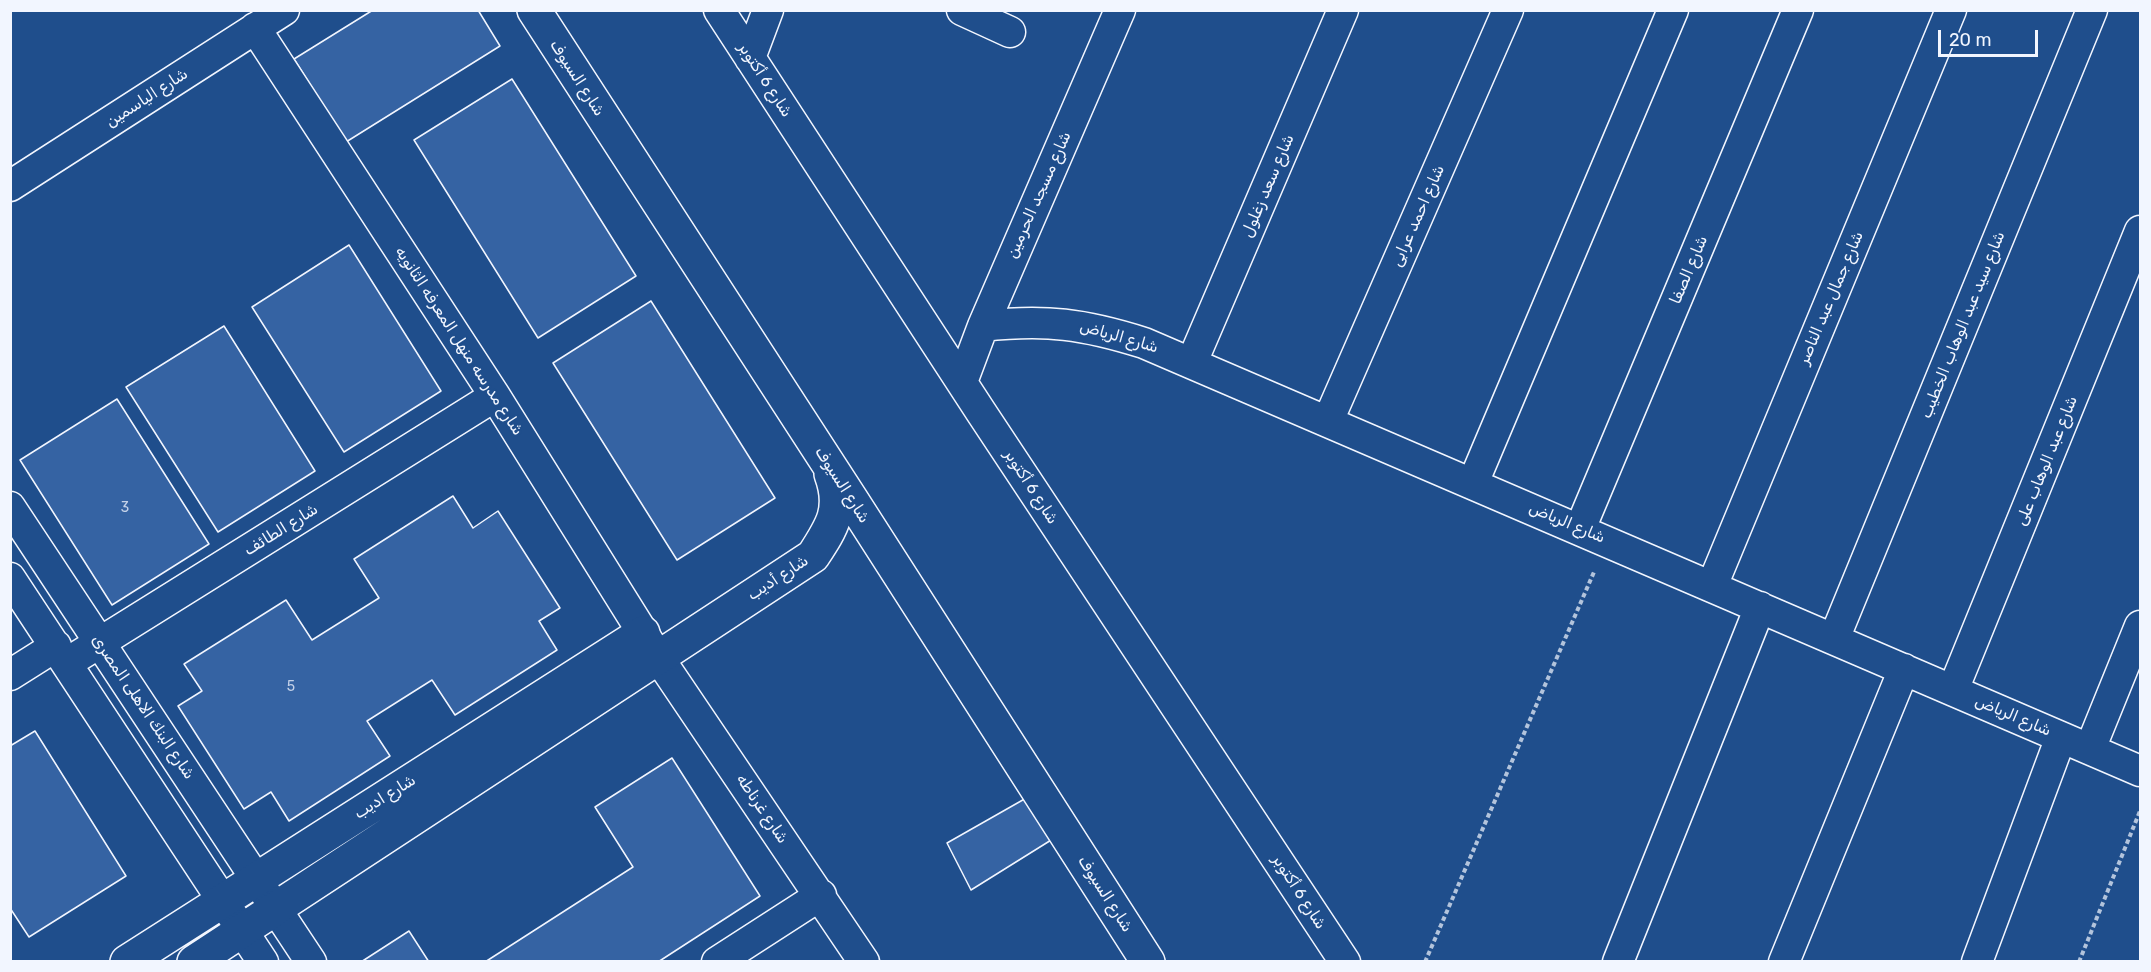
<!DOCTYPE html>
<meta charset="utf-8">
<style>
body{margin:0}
#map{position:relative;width:2151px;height:972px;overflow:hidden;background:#1f4e8c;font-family:Rubik,sans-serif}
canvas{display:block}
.frame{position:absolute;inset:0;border:12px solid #f2f6ff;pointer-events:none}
.scale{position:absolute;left:1938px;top:30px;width:100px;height:27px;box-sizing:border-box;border:3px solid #f2f6ff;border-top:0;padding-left:8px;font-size:18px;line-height:21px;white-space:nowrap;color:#f2f6ff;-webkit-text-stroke:4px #1f4e8c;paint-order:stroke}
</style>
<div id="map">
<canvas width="2151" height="972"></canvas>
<div class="frame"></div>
<div class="scale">20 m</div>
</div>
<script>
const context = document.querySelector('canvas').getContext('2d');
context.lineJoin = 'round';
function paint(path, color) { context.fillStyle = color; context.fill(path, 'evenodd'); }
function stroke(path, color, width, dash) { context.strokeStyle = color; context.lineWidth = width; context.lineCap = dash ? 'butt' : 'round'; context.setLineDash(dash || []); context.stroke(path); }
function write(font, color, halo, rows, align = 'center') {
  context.font = font + ' Rubik,Vazirmatn,sans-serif'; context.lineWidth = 4.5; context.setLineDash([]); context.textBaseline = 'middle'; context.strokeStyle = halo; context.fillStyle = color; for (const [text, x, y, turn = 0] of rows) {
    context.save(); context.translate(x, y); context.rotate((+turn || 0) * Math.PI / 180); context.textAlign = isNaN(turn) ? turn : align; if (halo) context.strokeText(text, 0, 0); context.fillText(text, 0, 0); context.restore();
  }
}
const building = new Path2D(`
 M 373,10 L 478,10 L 500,46 L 346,142 L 294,59 Z
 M 512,79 L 636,276 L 538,338 L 414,140 Z
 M 349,245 L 441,391 L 344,452 L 252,307 Z
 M 651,301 L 775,498 L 677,560 L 553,363 Z
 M 224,326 L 315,471 L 218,532 L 126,387 Z
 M 117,399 L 209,544 L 112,605 L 20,460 Z
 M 453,496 L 473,528 L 498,511 L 560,608 L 539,621 L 557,650 L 455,715 L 432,680 L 367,721 L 390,756 L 289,821 L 271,792 L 244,809 L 178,706 L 202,691 L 184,664 L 286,600 L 312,640 L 379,598 L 354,559 Z
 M 35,731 L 126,876 L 29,937 L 10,908 L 10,746 Z
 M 672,758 L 760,896 L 658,962 L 485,962 L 633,867 L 595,807 Z
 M 1028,797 L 1056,837 L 971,890 L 947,843 Z
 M 409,931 L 429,962 L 361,962 Z`);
paint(building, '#3563a3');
stroke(building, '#f2f6ff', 1.5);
const street = new Path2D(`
 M 719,10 L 981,412 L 1345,962
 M 962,10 L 1010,32
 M 255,28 L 495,396 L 658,657 L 864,962
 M 750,58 L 768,10
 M 10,186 L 284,10
 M 983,326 C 1046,319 1084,324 1144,343 L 2140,771
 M 1192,362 L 1343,10
 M 962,382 L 983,326 L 1120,10
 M 1328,421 L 1508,10
 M 1473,483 L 1673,10
 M 10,507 L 311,962
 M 1580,529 L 1798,10
 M 10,578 L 263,962
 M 1712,586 L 1951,10
 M 1834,639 L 2092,10
 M 67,663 L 495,396
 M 10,675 L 56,646
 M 1953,690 L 2140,231
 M 2090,749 L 2140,626
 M 717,962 L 821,895
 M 1618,962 L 1760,607
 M 1784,962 L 1904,669
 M 1977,962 L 2061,737`);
const secondary = new Path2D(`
 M 534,10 L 851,499 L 1148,962
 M 127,962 L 643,633
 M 194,962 L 813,556 C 832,527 844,509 831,474`);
stroke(street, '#f2f6ff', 33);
stroke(secondary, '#f2f6ff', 36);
stroke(new Path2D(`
 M 1425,962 L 1594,572
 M 2079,962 L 2140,811`), '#b3c4dc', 4, [4.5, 3]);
stroke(street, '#1f4e8c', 30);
stroke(secondary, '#1f4e8c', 33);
write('14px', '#c3d1e8', null, [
 ["3",125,508],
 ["5",291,687]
]);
write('16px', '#f2f6ff', '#1f4e8c', [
 ["شارع السيوف",577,78,57],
 ["شارع 6 أكتوبر",765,80,57],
 ["شارع الياسمين",147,98,-33],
 ["شارع سعد زغلول",1268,186,-67],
 ["شارع مسجد الحرمين",1039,195,-66],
 ["شارع احمد عرابى",1418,216,-66],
 ["شارع الصفا",1689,270,-67],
 ["شارع جمال عبد الناصر",1831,298,-67],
 ["شارع سيد عبد الوهاب الخطيب",1963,325,-68],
 ["شارع الرياض",1119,337,16],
 ["شارع مدرسه منهل المعرفه الثانويه",459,341,57],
 ["شارع عبد الوهاب على",2047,461,-68],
 ["شارع السيوف",842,485,57],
 ["شارع 6 أكتوبر",1031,487,57],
 ["شارع الرياض",1567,523,23],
 ["شارع الطائف",281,530,-32],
 ["شارع أديب",778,578,-33],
 ["شارع البنك الاهلى المصرى",143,707,56],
 ["شارع الرياض",2013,716,23],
 ["شارع اديب",385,797,-32],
 ["شارع غرناطه",762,809,56],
 ["شارع 6 أكتوبر",1299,892,57],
 ["شارع السيوف",1105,894,57]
]);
</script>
